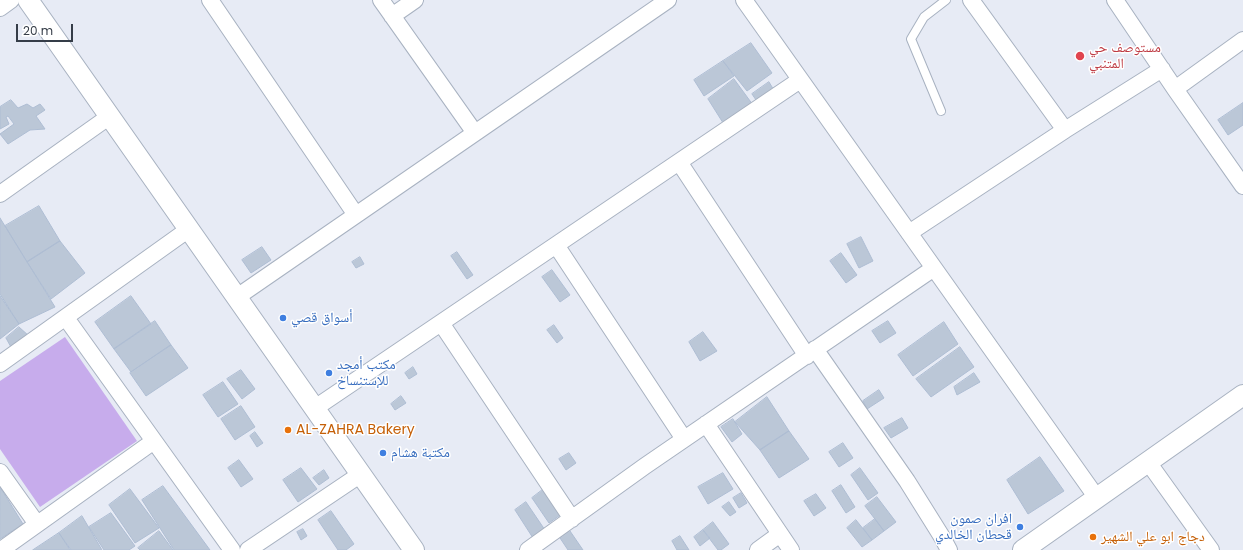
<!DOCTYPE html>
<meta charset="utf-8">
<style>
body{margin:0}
#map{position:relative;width:1243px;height:550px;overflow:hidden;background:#e7ebf5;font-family:Poppins,sans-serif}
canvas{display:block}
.scale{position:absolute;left:16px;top:24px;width:57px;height:18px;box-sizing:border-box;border:2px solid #353d48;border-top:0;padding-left:5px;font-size:12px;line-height:14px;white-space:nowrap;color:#353d48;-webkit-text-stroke:3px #fff;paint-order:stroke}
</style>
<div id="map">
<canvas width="1243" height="550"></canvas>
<div class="scale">20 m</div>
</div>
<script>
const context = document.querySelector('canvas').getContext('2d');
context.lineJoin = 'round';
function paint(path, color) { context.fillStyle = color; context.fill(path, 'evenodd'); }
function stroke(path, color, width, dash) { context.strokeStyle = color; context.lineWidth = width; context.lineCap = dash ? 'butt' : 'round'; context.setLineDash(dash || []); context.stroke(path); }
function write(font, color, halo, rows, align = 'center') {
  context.font = font + ' Poppins,"Noto Naskh Arabic",sans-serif'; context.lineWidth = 3; context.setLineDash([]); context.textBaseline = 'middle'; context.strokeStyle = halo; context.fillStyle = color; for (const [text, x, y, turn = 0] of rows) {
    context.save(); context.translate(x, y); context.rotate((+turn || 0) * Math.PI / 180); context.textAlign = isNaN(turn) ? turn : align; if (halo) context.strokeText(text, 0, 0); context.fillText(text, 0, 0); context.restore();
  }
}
paint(new Path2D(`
 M 65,337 L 137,441 L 40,507 L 0,449 L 0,381 Z`), '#c7acec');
const building = new Path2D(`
 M 751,43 L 772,73 L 747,91 L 723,61 Z
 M 723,61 L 734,76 L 704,96 L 694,80 Z
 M 734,79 L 753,105 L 725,126 L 708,99 Z
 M 769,82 L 775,92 L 758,103 L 752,94 Z
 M 11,100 L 18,108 L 27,104 L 33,108 L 40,104 L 45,110 L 36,116 L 45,129 L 30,130 L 8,144 L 0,134 L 14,124 L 8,116 L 6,117 L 9,124 L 0,129 L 0,107 Z
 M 1243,103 L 1243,125 L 1228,135 L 1218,120 Z
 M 39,206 L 60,241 L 27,262 L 5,226 Z
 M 0,218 L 55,307 L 19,324 L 0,294 Z
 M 861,237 L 873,261 L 859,268 L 847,244 Z
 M 60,241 L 85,273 L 51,299 L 27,262 Z
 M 262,247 L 271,260 L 251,273 L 242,260 Z
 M 457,252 L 473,275 L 467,279 L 451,256 Z
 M 841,253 L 857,275 L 846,283 L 830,261 Z
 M 360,257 L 364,264 L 356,268 L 352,262 Z
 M 552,270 L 570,295 L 560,302 L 542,277 Z
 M 0,296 L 19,324 L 0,339 Z
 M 131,296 L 151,324 L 114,349 L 95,322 Z
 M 155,321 L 171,345 L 131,372 L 114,349 Z
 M 888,321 L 896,333 L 880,343 L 872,331 Z
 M 944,322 L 958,344 L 913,376 L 898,355 Z
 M 554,325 L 563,338 L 557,343 L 547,330 Z
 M 19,327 L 29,336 L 12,349 L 6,338 Z
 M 703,332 L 717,351 L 700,361 L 689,342 Z
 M 171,345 L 188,368 L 146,396 L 130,373 Z
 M 960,347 L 974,367 L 931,397 L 916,379 Z
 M 413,367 L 417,374 L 409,379 L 405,373 Z
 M 241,370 L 255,389 L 242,399 L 227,379 Z
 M 974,373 L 980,382 L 957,395 L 954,387 Z
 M 223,382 L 238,404 L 218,417 L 203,395 Z
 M 879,390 L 884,398 L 867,409 L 863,401 Z
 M 401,396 L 406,403 L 395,410 L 391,404 Z
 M 767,397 L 789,431 L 760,450 L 735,422 Z
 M 241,406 L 255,427 L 235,440 L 221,419 Z
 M 902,418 L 908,428 L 891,438 L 884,428 Z
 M 733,419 L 742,434 L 732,442 L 721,427 Z
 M 789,431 L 809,459 L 779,478 L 760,450 Z
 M 255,432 L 263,443 L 257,447 L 250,436 Z
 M 843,443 L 853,458 L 839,467 L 829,452 Z
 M 569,453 L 576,463 L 566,470 L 559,459 Z
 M 1040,457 L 1064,491 L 1028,514 L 1007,480 Z
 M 239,460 L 253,479 L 241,487 L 228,468 Z
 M 301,468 L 317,489 L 298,502 L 283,480 Z
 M 860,468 L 878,493 L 868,500 L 851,475 Z
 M 324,470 L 329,478 L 319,485 L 313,478 Z
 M 723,473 L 733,489 L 708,504 L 698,487 Z
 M 841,485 L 855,507 L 846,513 L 832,491 Z
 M 163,486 L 210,550 L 174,550 L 142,500 Z
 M 0,487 L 23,524 L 0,539 Z
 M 545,488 L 563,513 L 549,523 L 532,498 Z
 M 130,489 L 159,528 L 135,543 L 109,505 Z
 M 741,493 L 747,503 L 739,508 L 733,498 Z
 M 816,494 L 826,508 L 814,516 L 804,501 Z
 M 877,497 L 896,522 L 884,531 L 865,506 Z
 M 526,502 L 545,530 L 533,538 L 515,510 Z
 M 729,502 L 736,512 L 730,516 L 722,507 Z
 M 331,511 L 354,544 L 346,550 L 338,550 L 318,520 Z
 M 111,513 L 135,546 L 129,550 L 104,550 L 89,527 Z
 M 82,516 L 102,550 L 71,550 L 59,533 Z
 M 875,519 L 884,531 L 872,540 L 863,528 Z
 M 856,520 L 872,540 L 862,547 L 847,528 Z
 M 713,522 L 729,544 L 721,550 L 718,550 L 703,530 Z
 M 303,529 L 307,536 L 301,540 L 297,532 Z
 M 703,530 L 710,538 L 700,546 L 694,537 Z
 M 159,531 L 173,550 L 140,550 L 138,548 Z
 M 570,531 L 583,550 L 568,550 L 560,538 Z
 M 59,533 L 70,550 L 33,550 Z
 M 680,536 L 689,550 L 677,550 L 672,541 Z`);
paint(building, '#bbc7d7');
stroke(building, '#aebdd3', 1);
const service = new Path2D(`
 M 941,111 L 911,39 L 924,17 L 946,0`);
const minor = new Path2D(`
 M 210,0 L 356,215
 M 381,0 L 475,133
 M 744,0 L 1097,498
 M 971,0 L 1065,130
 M 1115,0 L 1175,89 L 1243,186
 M 0,8 L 11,0
 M 392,16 L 415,0
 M 1175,89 L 1243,40
 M 679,162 L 807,356
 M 0,194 L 110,116
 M 909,233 L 1065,130 L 1162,69
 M 556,245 L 684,439
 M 237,297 L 668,0
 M 66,318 L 232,550
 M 441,323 L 572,519
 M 815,349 L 907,481 L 942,537 L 949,550
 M 0,364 L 189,229
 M 315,408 L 800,80
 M 706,424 L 791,550
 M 1148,462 L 1211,550
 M 0,472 L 37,524
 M 1,550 L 154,441
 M 248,550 L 361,474
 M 528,550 L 645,466 L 934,268
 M 758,550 L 780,534`);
const tertiary = new Path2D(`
 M 28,0 L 414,550
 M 1023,550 L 1243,395`);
stroke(service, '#a8b2c1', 10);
stroke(minor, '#a8b2c1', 18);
stroke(tertiary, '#a8b2c1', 22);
stroke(service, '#fff', 8);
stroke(minor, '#fff', 16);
stroke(tertiary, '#fff', 20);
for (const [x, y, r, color] of [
 [1080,56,5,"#e0444e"],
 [283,318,4,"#3f7fe0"],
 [329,373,4,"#3f7fe0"],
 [288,430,4,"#e8710a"],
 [383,453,4,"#3f7fe0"],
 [1020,527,4,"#3f7fe0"],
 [1093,537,4,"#e8710a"]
]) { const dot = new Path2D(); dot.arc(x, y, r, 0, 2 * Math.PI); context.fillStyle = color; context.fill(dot); stroke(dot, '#fff', 1.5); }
write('14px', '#be3a42', '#fff', [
 ["مستوصف حي",1089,48],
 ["المتنبي",1089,64]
], 'left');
write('14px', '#366cbe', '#fff', [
 ["أسواق قصي",291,318],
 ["مكتب أمجد",337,365],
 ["للإستنساخ",337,381],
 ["مكتبة هشام",391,453],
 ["افران صمون",1012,519,"right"],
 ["قحطان الخالدي",1012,535,"right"]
], 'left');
write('14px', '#c56008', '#fff', [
 ["AL-ZAHRA Bakery",296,430],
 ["دجاج ابو علي الشهير",1101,537]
], 'left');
</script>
